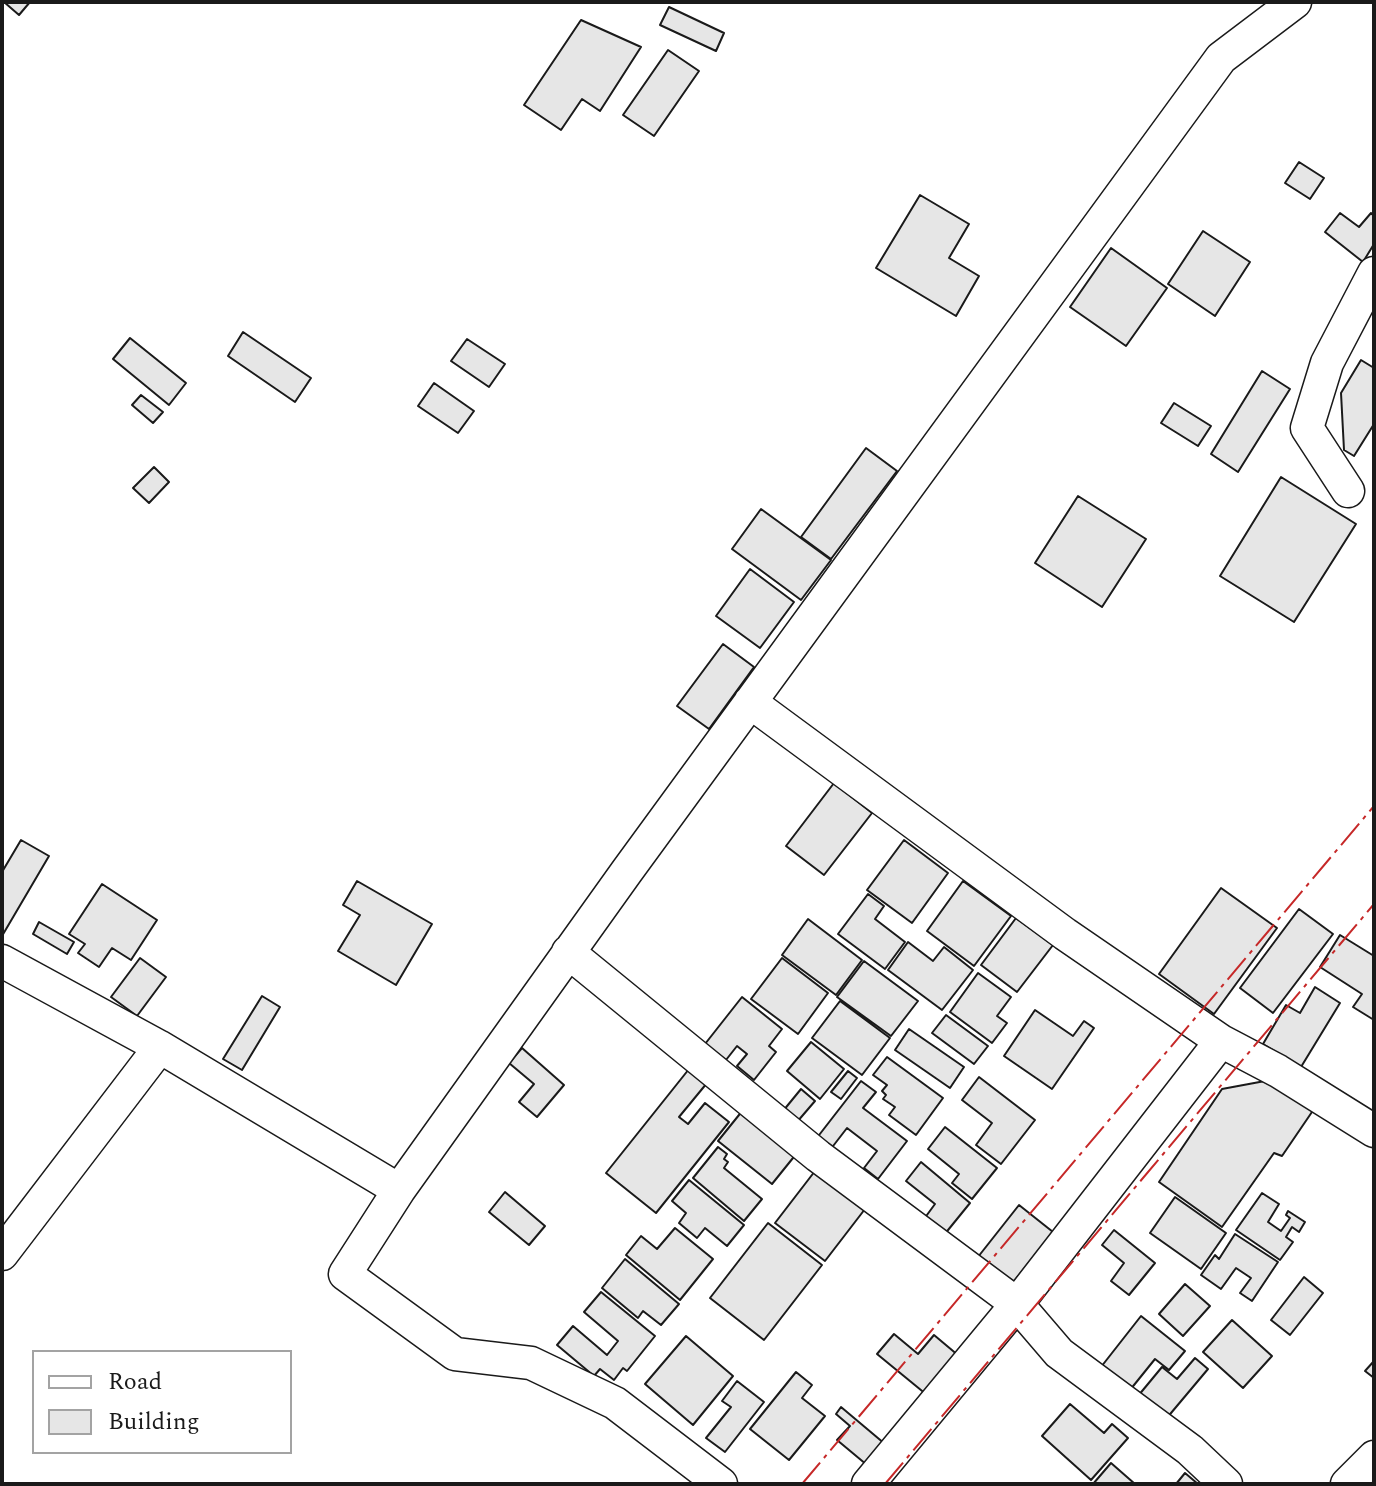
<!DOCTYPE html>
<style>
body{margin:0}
#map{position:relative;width:1376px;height:1486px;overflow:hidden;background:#fff;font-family:Spectral,serif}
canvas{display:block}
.frame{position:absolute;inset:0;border:4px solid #1a1a1a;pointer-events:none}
.legend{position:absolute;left:32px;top:1350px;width:260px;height:104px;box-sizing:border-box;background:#fff;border:2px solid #a3a3a3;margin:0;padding:10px 14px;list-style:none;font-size:24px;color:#1a1a1a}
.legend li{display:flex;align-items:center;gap:16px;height:40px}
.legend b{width:40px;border:2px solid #a3a3a3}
</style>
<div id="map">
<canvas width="1376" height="1486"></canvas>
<div class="frame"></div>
<ul class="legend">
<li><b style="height:10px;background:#fff"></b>Road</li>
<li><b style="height:22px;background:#e6e6e6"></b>Building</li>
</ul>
</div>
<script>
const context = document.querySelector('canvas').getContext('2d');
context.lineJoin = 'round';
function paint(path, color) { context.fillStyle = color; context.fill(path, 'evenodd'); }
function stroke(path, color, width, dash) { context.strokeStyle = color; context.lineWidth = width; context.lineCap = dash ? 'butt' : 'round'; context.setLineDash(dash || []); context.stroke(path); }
const building = new Path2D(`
 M 4,2 L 30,2 L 19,15 Z
 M 669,7 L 724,33 L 716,51 L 660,25 Z
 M 581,20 L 641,47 L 600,111 L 582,99 L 561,130 L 524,105 Z
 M 668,50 L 699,71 L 654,136 L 623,115 Z
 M 1299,162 L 1324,178 L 1310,199 L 1285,183 Z
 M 920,195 L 969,224 L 949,258 L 979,276 L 956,316 L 876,268 Z
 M 1340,213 L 1359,227 L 1371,213 L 1374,216 L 1374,244 L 1363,262 L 1325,232 Z
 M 1203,231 L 1250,262 L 1215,316 L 1168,284 Z
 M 1111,248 L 1167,288 L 1126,346 L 1070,307 Z
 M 243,332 L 311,378 L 295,402 L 228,356 Z
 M 130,338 L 186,383 L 169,405 L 113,359 Z
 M 467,339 L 505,364 L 489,387 L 451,361 Z
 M 1361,360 L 1374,368 L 1374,424 L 1354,456 L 1344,450 L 1341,393 Z
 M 1262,371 L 1290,389 L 1238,472 L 1211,454 Z
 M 434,383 L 474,411 L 458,433 L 418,406 Z
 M 141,395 L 163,412 L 153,423 L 132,405 Z
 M 1174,403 L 1211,426 L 1198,446 L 1161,423 Z
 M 866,448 L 897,471 L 831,559 L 801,537 Z
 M 154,467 L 169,482 L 149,503 L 133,488 Z
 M 1281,477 L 1356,524 L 1294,622 L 1220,576 Z
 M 1078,496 L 1146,539 L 1102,607 L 1035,563 Z
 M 761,509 L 831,560 L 801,600 L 732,549 Z
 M 750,569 L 794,602 L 760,648 L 716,616 Z
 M 723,644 L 754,667 L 709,729 L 677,706 Z
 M 834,783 L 872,813 L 824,875 L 786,846 Z
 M 21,840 L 49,856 L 2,936 L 2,872 Z
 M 904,840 L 948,873 L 912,923 L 867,890 Z
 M 357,881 L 432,924 L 396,985 L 338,951 L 360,915 L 343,905 Z
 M 963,881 L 1011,916 L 974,966 L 927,931 Z
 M 102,884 L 157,920 L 131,960 L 112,948 L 99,967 L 78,953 L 85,944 L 69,934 Z
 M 1221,888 L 1277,928 L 1214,1014 L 1159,974 Z
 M 868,894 L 884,906 L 875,919 L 905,942 L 885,969 L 838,934 Z
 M 1299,909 L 1333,934 L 1273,1013 L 1240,988 Z
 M 1016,918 L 1053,945 L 1017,992 L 981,965 Z
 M 808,919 L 862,960 L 836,995 L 782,955 Z
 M 39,922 L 74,942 L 67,954 L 33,934 Z
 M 1340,935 L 1374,956 L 1374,1020 L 1353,1007 L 1362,994 L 1320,967 Z
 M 908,942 L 933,961 L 944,947 L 973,970 L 942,1010 L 888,970 Z
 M 140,958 L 166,977 L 137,1016 L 111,997 Z
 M 782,958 L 828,993 L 798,1034 L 751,999 Z
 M 864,961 L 918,1001 L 891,1036 L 837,997 Z
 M 978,973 L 1011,997 L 997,1016 L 1007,1023 L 992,1043 L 950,1012 Z
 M 1315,987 L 1340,1003 L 1301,1067 L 1263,1044 L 1286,1005 L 1300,1013 Z
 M 262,996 L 280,1007 L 242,1070 L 223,1059 Z
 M 742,997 L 782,1029 L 769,1046 L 776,1052 L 754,1080 L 737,1066 L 747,1054 L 737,1046 L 726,1060 L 705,1044 Z
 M 840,1001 L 890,1038 L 862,1075 L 812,1038 Z
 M 1035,1010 L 1073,1036 L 1084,1021 L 1094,1028 L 1052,1089 L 1004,1056 Z
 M 946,1015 L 988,1046 L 974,1064 L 932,1033 Z
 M 909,1029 L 964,1067 L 950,1088 L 895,1050 Z
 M 811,1042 L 844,1069 L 820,1099 L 787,1071 Z
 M 522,1048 L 564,1085 L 537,1117 L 519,1102 L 534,1084 L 509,1063 Z
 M 887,1057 L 943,1098 L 916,1135 L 889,1115 L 895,1107 L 883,1099 L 886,1095 L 882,1091 L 887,1085 L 873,1075 Z
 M 689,1069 L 707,1083 L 679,1117 L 688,1124 L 705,1103 L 729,1122 L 656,1213 L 606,1173 Z
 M 848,1071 L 857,1078 L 841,1099 L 831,1092 Z
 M 979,1077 L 1035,1120 L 1001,1164 L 976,1145 L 992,1123 L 962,1100 Z
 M 861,1081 L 876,1092 L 863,1108 L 907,1141 L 878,1179 L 864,1168 L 877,1151 L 847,1128 L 830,1150 L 816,1139 Z
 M 1265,1081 L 1314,1109 L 1282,1156 L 1274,1153 L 1222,1227 L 1159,1182 L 1222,1089 Z
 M 801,1089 L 815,1101 L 797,1122 L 783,1111 Z
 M 743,1110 L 797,1153 L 772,1184 L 718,1141 Z
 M 945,1127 L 997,1168 L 972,1199 L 952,1183 L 959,1174 L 928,1149 Z
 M 718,1147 L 727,1154 L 724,1159 L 728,1162 L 724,1168 L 762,1199 L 744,1221 L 693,1178 Z
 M 921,1162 L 970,1203 L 944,1235 L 924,1219 L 935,1204 L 906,1181 Z
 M 815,1171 L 865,1209 L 825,1261 L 775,1223 Z
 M 689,1180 L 744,1225 L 727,1246 L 705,1228 L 697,1238 L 679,1223 L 686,1213 L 672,1201 Z
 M 505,1192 L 545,1226 L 529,1245 L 489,1212 Z
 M 1262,1193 L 1279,1204 L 1268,1222 L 1281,1231 L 1290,1218 L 1286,1215 L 1288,1211 L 1305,1222 L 1299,1232 L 1292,1227 L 1286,1237 L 1293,1242 L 1280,1260 L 1236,1230 Z
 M 1175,1197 L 1226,1233 L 1201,1269 L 1150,1233 Z
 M 1019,1205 L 1053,1232 L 1008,1289 L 974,1262 Z
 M 768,1223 L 822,1265 L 764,1340 L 710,1298 Z
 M 675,1228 L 713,1259 L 680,1300 L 626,1255 L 641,1236 L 657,1249 Z
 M 1114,1230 L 1155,1263 L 1129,1295 L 1111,1281 L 1124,1263 L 1102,1245 Z
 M 1235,1234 L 1278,1262 L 1252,1301 L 1240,1293 L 1251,1278 L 1236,1268 L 1221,1289 L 1201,1275 L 1215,1255 L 1219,1259 Z
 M 625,1259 L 679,1304 L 661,1325 L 643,1311 L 638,1318 L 602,1288 Z
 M 1304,1277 L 1323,1293 L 1290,1335 L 1271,1320 Z
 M 1185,1284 L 1210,1306 L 1183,1336 L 1159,1314 Z
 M 601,1292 L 655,1336 L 627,1371 L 623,1368 L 614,1380 L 600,1369 L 594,1376 L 557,1345 L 573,1326 L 607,1355 L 618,1341 L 584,1312 Z
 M 1141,1316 L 1185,1351 L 1169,1370 L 1155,1359 L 1130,1390 L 1101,1367 Z
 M 1232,1320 L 1272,1356 L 1243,1388 L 1203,1352 Z
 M 894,1334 L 918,1354 L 934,1335 L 959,1356 L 927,1395 L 877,1354 Z
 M 686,1336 L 733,1376 L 693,1425 L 645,1384 Z
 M 1195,1358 L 1208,1369 L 1166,1419 L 1138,1396 L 1162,1367 L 1177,1379 Z
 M 1374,1361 L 1374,1378 L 1365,1371 Z
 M 796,1372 L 812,1385 L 802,1398 L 825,1416 L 789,1460 L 750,1429 Z
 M 737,1381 L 764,1402 L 725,1452 L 706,1438 L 731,1407 L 722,1401 Z
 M 1070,1404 L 1104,1433 L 1112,1424 L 1128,1438 L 1091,1480 L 1042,1436 Z
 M 841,1407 L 885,1444 L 867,1465 L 837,1440 L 850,1426 L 836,1414 Z
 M 1111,1463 L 1135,1484 L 1093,1484 Z
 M 1185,1473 L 1198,1484 L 1176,1484 Z`);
paint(building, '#e6e6e6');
stroke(building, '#1a1a1a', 2);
const street = new Path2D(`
 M 1348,491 L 1307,428 L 1327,363 L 1374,273
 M 750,702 L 1065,934 L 1221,1041 L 1278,1071 L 1374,1131
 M 568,952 L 818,1156 L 1017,1304 L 1059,1353 L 1190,1450 L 1226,1484
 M 2,961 L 160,1047 L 399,1190 L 627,871 L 1221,58 L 1295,2
 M 399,1190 L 345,1274 L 455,1354 L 531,1363 L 615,1403 L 721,1484
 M 2,1254 L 160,1047
 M 868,1484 L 1017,1304 L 1221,1041
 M 1347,1484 L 1374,1457`);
stroke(street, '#1a1a1a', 35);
stroke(street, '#fff', 32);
stroke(new Path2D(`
 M 802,1484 L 1374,806
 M 885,1484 L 1374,904`), '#c62828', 2, [28, 6, 4, 6]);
</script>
